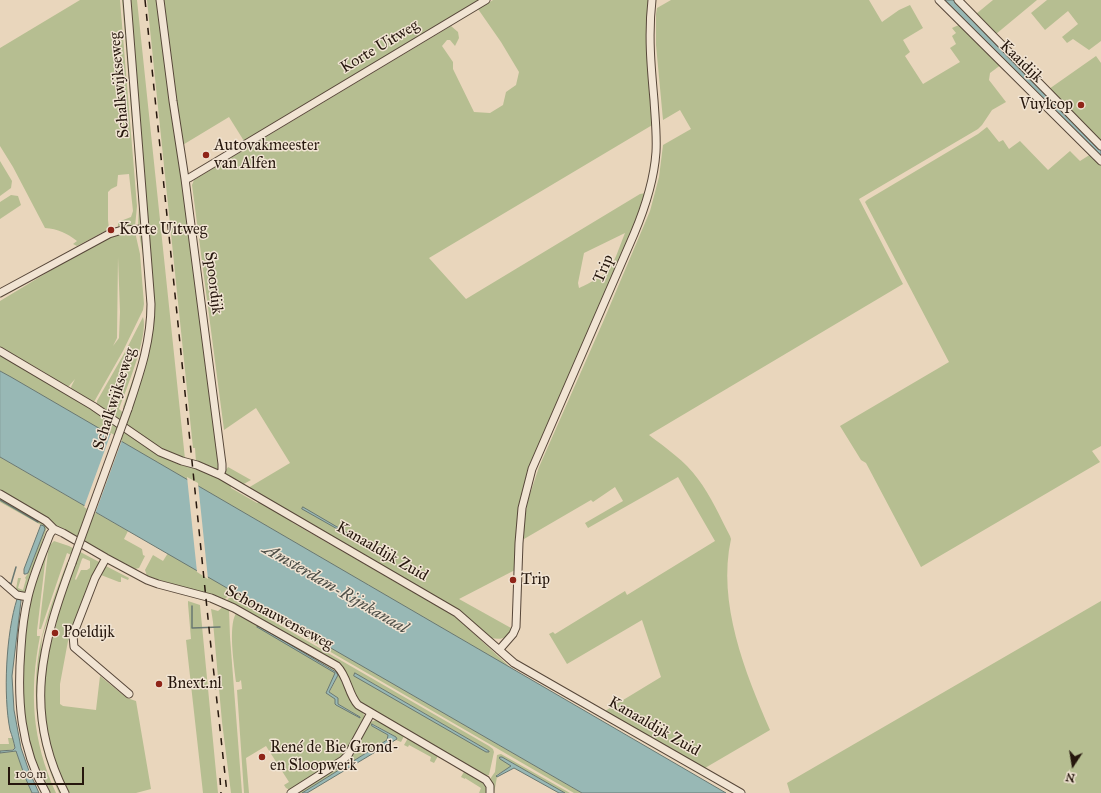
<!DOCTYPE html>
<meta charset="utf-8">
<style>
body{margin:0}
#map{position:relative;width:1101px;height:793px;overflow:hidden;background:#e9d6bc;font-family:"IM FELL Great Primer",serif}
canvas{display:block}
.north{position:absolute;left:1053px;top:745px;width:40px;height:40px;-webkit-text-stroke:3px #f1e4d3;paint-order:stroke;rotate:192deg;font-size:11px;font-weight:700;line-height:16px;text-align:center;color:#26170d}
.north::after{content:'';display:block;margin:auto;width:14px;height:18px;background:#26170d;clip-path:polygon(50% 0,100% 100%,50% 72%,0 100%)}
.scale{position:absolute;left:8px;top:767px;width:76px;height:18px;box-sizing:border-box;border:2px solid #26170d;border-top:0;padding-left:5px;font-size:12px;line-height:14px;white-space:nowrap;color:#26170d;-webkit-text-stroke:3px #f1e4d3;paint-order:stroke}
</style>
<div id="map">
<canvas width="1101" height="793"></canvas>
<div class="north">N</div>
<div class="scale">100 m</div>
</div>
<script>
const context = document.querySelector('canvas').getContext('2d');
context.lineJoin = 'round';
function paint(path, color) { context.fillStyle = color; context.fill(path, 'evenodd'); }
function stroke(path, color, width, dash) { context.strokeStyle = color; context.lineWidth = width; context.lineCap = dash ? 'butt' : 'round'; context.setLineDash(dash || []); context.stroke(path); }
function write(font, color, halo, rows, align = 'center') {
  context.font = font + ' "IM FELL Great Primer",serif'; context.lineWidth = 3; context.setLineDash([]); context.textBaseline = 'middle'; context.strokeStyle = halo; context.fillStyle = color; for (const [text, x, y, turn = 0] of rows) {
    context.save(); context.translate(x, y); context.rotate((+turn || 0) * Math.PI / 180); context.textAlign = isNaN(turn) ? turn : align; if (halo) context.strokeText(text, 0, 0); context.fillText(text, 0, 0); context.restore();
  }
}
paint(new Path2D(`
 M 80,0 L 120,0 L 137,206 L 135,227 L 119,228 L 118,226 L 118,222 L 131,217 L 133,211 L 129,174 L 118,175 L 117,186 L 111,189 L 108,192 L 108,220 L 109,229 L 77,246 L 73,244 L 77,241 C 67,233 58,229 45,228 L 13,167 L 0,146 L 0,48 Z
 M 122,0 L 124,0 L 142,221 L 138,226 L 139,206 Z
 M 129,0 L 137,0 L 185,459 L 159,448 L 127,426 L 116,417 L 112,416 L 97,405 L 97,401 L 125,352 L 143,317 C 149,335 126,390 119,409 L 127,416 C 142,379 155,344 154,304 Z
 M 147,0 L 158,0 L 220,469 L 217,471 L 196,462 L 195,448 L 193,448 Z
 M 161,0 L 482,0 L 412,40 L 244,141 L 229,117 L 181,146 Z
 M 493,0 L 650,0 C 644,42 650,82 654,124 L 429,258 L 466,299 L 640,194 L 646,193 L 642,206 L 533,463 L 515,570 L 459,599 L 511,628 C 508,639 501,640 491,638 L 456,608 L 248,488 L 290,463 L 256,408 L 224,430 L 192,185 L 194,180 L 451,26 L 458,32 L 459,38 L 455,46 L 450,40 L 447,40 L 442,46 L 453,62 L 453,69 L 474,112 L 490,113 L 503,105 L 506,92 L 516,85 L 519,72 L 501,42 L 478,9 ZM 625,233 C 622,240 613,267 608,271 C 604,275 585,286 579,288 L 578,283 L 584,253 Z
 M 671,0 L 869,0 L 882,22 L 899,10 L 910,5 L 923,28 L 903,40 L 910,52 L 905,56 L 923,84 L 960,62 L 950,48 L 956,44 L 952,36 L 956,33 L 952,28 L 961,24 L 1002,64 L 990,73 L 989,80 L 1006,102 L 992,110 L 982,125 L 978,129 L 859,199 L 903,284 L 649,435 C 666,448 685,461 698,479 C 711,496 720,517 730,536 L 731,539 C 717,603 745,672 770,730 L 705,768 L 605,711 L 661,677 L 642,620 L 567,664 L 549,634 L 553,632 L 555,634 L 625,591 L 627,595 L 715,541 L 678,477 L 588,528 L 585,523 L 623,501 L 615,487 L 593,502 L 591,500 L 524,539 L 524,522 L 528,500 L 539,467 L 603,322 L 650,211 L 659,177 L 663,145 L 691,129 L 680,110 L 663,120 L 656,45 L 656,14 L 657,8 Z
 M 993,0 L 1037,0 L 996,34 L 976,14 Z
 M 1047,0 L 1101,0 L 1101,41 L 1089,50 L 1073,39 L 1067,43 L 1062,37 L 1078,24 L 1068,11 L 1045,30 L 1031,13 Z
 M 1096,56 L 1101,63 L 1101,141 L 1049,89 Z
 M 987,127 L 999,142 L 1003,140 L 1009,149 L 1020,141 L 1048,170 L 1070,151 L 1080,161 L 1091,154 L 1101,164 L 1101,446 L 1092,451 L 1100,462 L 921,567 L 866,463 L 861,460 L 840,426 L 949,362 L 865,202 L 867,200 L 978,134 Z
 M 0,161 L 12,181 L 11,188 L 0,196 Z
 M 11,195 L 18,196 L 21,205 L 0,219 L 0,202 Z
 M 135,232 L 140,254 L 144,304 L 143,310 L 123,351 L 94,402 L 93,402 L 72,390 L 71,387 L 75,379 L 69,386 L 66,387 L 44,372 L 0,347 L 0,301 L 96,243 L 119,234 ZM 118,257 L 120,312 L 119,338 L 113,346 L 117,338 Z
 M 139,233 L 143,237 L 148,304 L 143,353 L 125,408 L 123,407 L 139,362 L 145,333 L 147,304 L 143,255 Z
 M 0,354 L 110,420 L 137,441 L 166,458 L 178,464 L 198,469 L 230,483 L 231,488 L 257,503 L 261,501 L 283,514 L 293,523 L 451,614 L 458,619 L 512,669 L 0,371 Z
 M 0,457 L 128,531 L 124,539 L 142,549 L 143,555 L 145,556 L 139,568 L 135,569 L 134,571 C 89,545 44,519 0,492 Z
 M 228,467 L 251,480 L 242,485 L 226,477 L 225,470 L 226,470 Z
 M 0,496 L 43,521 L 47,527 L 26,592 L 24,593 L 20,592 L 16,589 L 18,578 L 21,578 L 18,588 L 23,590 L 26,579 L 25,578 L 28,573 L 45,529 L 41,525 L 0,502 Z
 M 54,541 L 69,546 L 101,563 L 68,641 L 60,684 L 60,704 L 63,706 L 96,710 L 100,676 L 127,698 L 136,701 L 151,789 L 136,793 L 68,793 L 58,769 L 50,742 L 45,714 L 44,679 L 46,661 L 56,626 L 60,605 L 78,558 L 67,553 L 41,629 L 39,629 L 48,552 L 50,545 ZM 83,558 L 90,561 L 90,568 L 87,570 L 81,570 L 76,580 L 75,579 L 82,559 Z
 M 49,544 L 45,563 L 37,631 L 37,636 L 40,636 C 29,692 32,741 56,793 L 49,793 L 31,752 L 23,713 L 21,671 L 29,599 Z
 M 168,553 L 582,793 L 574,793 L 234,596 L 228,596 L 224,600 L 147,576 L 145,570 L 153,555 L 163,561 Z
 M 67,562 L 69,562 L 45,628 L 42,638 L 39,677 L 49,764 L 61,793 L 59,793 C 35,741 29,684 44,628 C 50,606 59,584 67,562 Z
 M 104,565 L 129,578 L 128,580 L 121,577 L 121,582 L 119,582 L 101,575 L 99,573 Z
 M 230,597 L 233,598 L 489,746 L 493,749 L 494,752 L 489,775 L 485,776 L 358,702 L 346,674 L 237,606 L 226,601 ZM 355,673 L 489,751 L 489,752 Z
 M 188,601 L 200,605 L 218,793 L 203,793 L 186,640 L 191,639 L 188,604 Z
 M 1101,601 L 1101,793 L 790,793 L 787,783 Z
 M 225,605 L 228,607 L 229,610 L 230,637 L 242,793 L 231,793 L 222,722 L 213,622 L 211,609 L 218,611 Z
 M 236,613 L 336,669 L 364,715 L 364,719 L 343,758 L 290,790 L 286,788 L 284,785 L 289,782 L 266,746 L 246,758 L 249,793 L 244,793 L 237,690 L 242,689 L 241,680 L 239,682 L 236,682 C 234,664 228,627 236,613 ZM 258,626 L 334,670 L 338,675 L 329,693 L 338,698 L 338,704 L 360,717 L 335,704 L 336,699 L 326,693 L 336,673 Z
 M 377,720 L 404,736 L 401,742 L 396,740 L 397,739 L 396,737 L 373,724 L 372,725 L 372,726 L 388,735 L 387,740 L 302,793 L 296,793 L 342,765 L 370,722 Z
 M 8,738 L 13,738 L 15,749 L 0,751 L 0,744 L 9,744 Z
 M 408,738 L 437,755 L 438,756 L 434,763 L 430,761 L 431,757 L 409,745 L 408,747 L 404,745 Z
 M 16,751 L 25,777 L 32,793 L 0,793 L 0,753 Z
 M 501,754 L 570,793 L 565,793 L 502,757 L 511,765 L 511,767 L 496,775 L 497,777 L 494,793 L 492,793 L 490,779 L 495,772 L 497,755 Z
 M 465,770 L 486,785 L 488,793 L 479,793 L 481,788 L 465,778 L 465,779 L 461,777 Z`), '#b6be91');
const water = new Path2D(`
 M 943,0 L 953,0 L 1000,46 L 1101,148 L 1101,157 L 1010,65 Z
 M 0,371 L 11,377 L 726,793 L 582,793 L 0,457 Z
 M 303,507 L 385,555 L 385,556 L 302,509 Z
 M 41,525 L 44,526 L 45,529 L 28,573 L 26,574 L 24,574 L 24,569 L 40,527 Z
 M 17,599 L 21,600 L 21,601 L 12,676 L 14,710 L 21,748 L 29,771 L 39,793 L 32,793 L 25,777 L 16,751 L 0,753 L 0,751 L 13,750 L 15,748 C 14,742 12,736 10,730 C 3,695 6,633 17,599 Z
 M 259,626 L 336,672 L 338,675 L 329,692 L 338,698 L 338,704 L 360,717 L 360,718 L 336,705 L 335,704 L 335,699 L 326,693 L 335,673 L 257,627 Z
 M 355,673 L 489,751 L 489,752 L 486,752 L 354,676 Z
 M 372,724 L 396,737 L 397,739 L 307,793 L 302,793 L 387,740 L 388,735 L 372,726 Z
 M 500,757 L 502,757 L 565,793 L 559,793 L 514,768 L 497,777 L 496,776 L 511,766 L 500,759 Z`);
paint(water, '#98b8b5');
stroke(water, '#6a7872', 1);
paint(new Path2D(`
 M 111,433 L 122,440 L 95,514 L 84,507 Z
 M 187,477 L 198,483 L 208,579 L 197,572 Z`), '#e9d6bc');
stroke(new Path2D(`
 M 0,500 L 38,522
 M 9,583 L 11,584 L 16,567
 M 192,606 L 192,628 L 220,627`), '#6a7872', 1.5);
const minor = new Path2D(`
 M 127,0 L 151,304 C 151,342 140,373 128,409
 M 160,0 L 173,101 L 185,179 L 222,464 L 222,470 L 220,475
 M 939,0 L 1101,161
 M 958,0 L 1101,146
 M 185,179 L 189,178 L 486,0
 M 0,293 L 109,234 L 122,230 L 145,229
 M 0,351 L 93,406 L 160,452 L 182,461 L 197,465 L 220,475 L 457,613 L 514,663 L 741,793
 M 0,494 L 46,521 L 54,529 L 63,533 L 106,558 L 147,580 L 158,584 L 211,598 L 234,608 L 337,666 C 348,677 348,694 358,705 L 486,780 L 490,786 L 490,793
 M 106,558 L 95,578 L 73,635 L 74,647 L 129,694
 M 0,580 L 17,595 L 28,597
 M 499,650 L 513,634 L 516,627 L 519,543 L 522,508 L 532,469 L 634,234 C 645,208 654,181 656,152 C 657,135 655,117 654,100 C 651,67 648,34 652,0
 M 46,793 C 20,747 17,700 21,648 C 22,631 24,614 28,597 C 33,575 42,555 50,534 L 54,529
 M 65,793 C 23,711 42,644 72,563
 M 291,793 L 343,760 L 348,755 L 371,713`);
stroke(minor, '#574739', 9);
stroke(minor, '#f1e4d3', 7);
stroke(new Path2D(`
 M 145,0 L 210,638 L 227,793
 M 220,778 L 221,793`), '#26170d', 1.5, [7, 7]);
const minorBridge = new Path2D(`
 M 72,563 L 128,409`);
stroke(minorBridge, '#574739', 9, []);
stroke(minorBridge, '#f1e4d3', 7);
for (const [x, y, r, color] of [
 [1081,105,4,"#8f2418"],
 [206,155,4,"#8f2418"],
 [111,230,4,"#8f2418"],
 [513,580,4,"#8f2418"],
 [55,633,4,"#8f2418"],
 [159,684,4,"#8f2418"],
 [262,757,4,"#8f2418"]
]) { const dot = new Path2D(); dot.arc(x, y, r, 0, 2 * Math.PI); context.fillStyle = color; context.fill(dot); stroke(dot, '#f1e4d3', 1.5); }
write('16px', '#26170d', '#f1e4d3', [
 ["Korte Uitweg",380,47,-31],
 ["Kaaidijk",1021,62,44],
 ["Schalkwijkseweg",120,85,-95],
 ["Trip",604,269,-67],
 ["Spoordijk",213,283,83],
 ["Schalkwijkseweg",115,399,-72],
 ["Kanaaldijk Zuid",382,552,30],
 ["Schonauwenseweg",279,618,28],
 ["Kanaaldijk Zuid",654,727,30]
]);
write('16px', '#26170d', '#f1e4d3', [
 ["Vuylcop",1073,105,"right"],
 ["Autovakmeester",214,146],
 ["van Alfen",214,164],
 ["Korte Uitweg",119,230],
 ["Trip",521,580],
 ["Poeldijk",63,633],
 ["Bnext.nl",167,684],
 ["René de Bie Grond-",270,748],
 ["en Sloopwerk",270,766]
], 'left');
write('italic 17px', '#4e4f48', '#f1e4d3', [
 ["Amsterdam-Rijnkanaal",335,589,30]
]);
</script>
